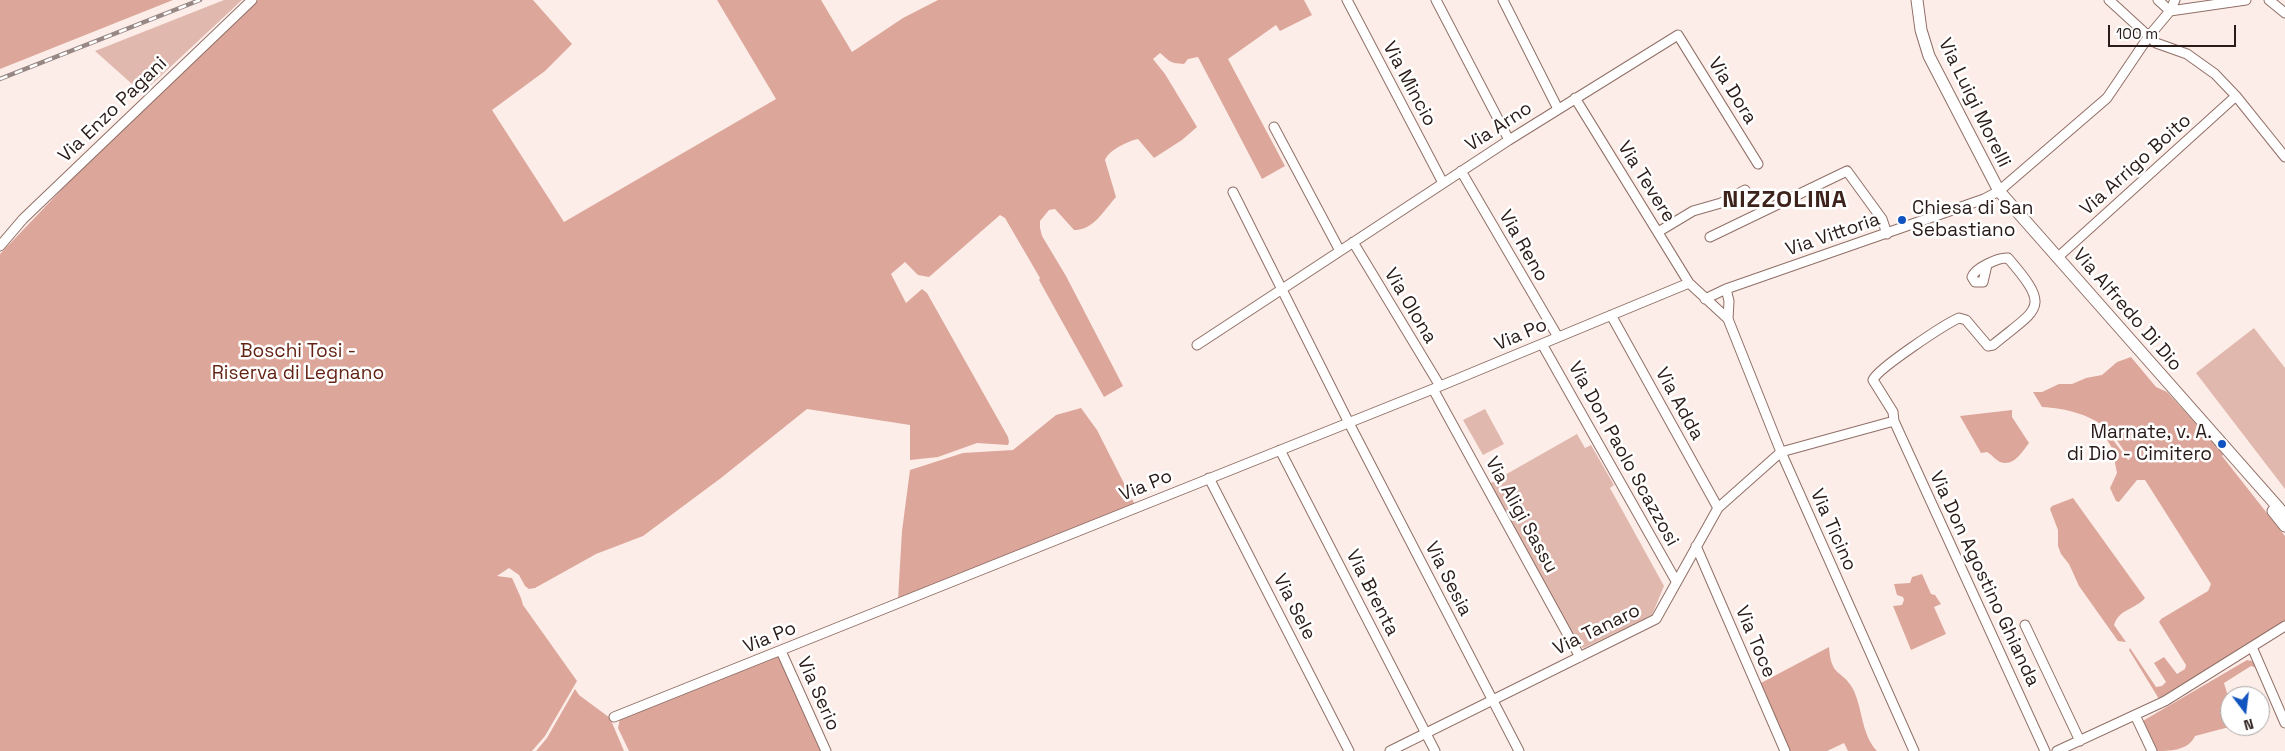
<!DOCTYPE html>
<style>
body{margin:0}
#map{position:relative;width:2285px;height:751px;overflow:hidden;background:#fdede9;font-family:"Space Grotesk",sans-serif}
canvas{display:block}
.north{position:absolute;left:2220px;top:686px;width:50px;height:50px;box-sizing:border-box;background:#fff;border:1px solid #a9a4a3;border-radius:50%;rotate:165deg;font-size:14px;font-weight:700;line-height:20px;text-align:center;color:#291b18}
.north::after{content:'';display:block;margin:auto;width:18px;height:22px;background:#1254bf;clip-path:polygon(50% 0,100% 100%,50% 72%,0 100%)}
.scale{position:absolute;left:2108px;top:25px;width:128px;height:22px;box-sizing:border-box;border:2px solid #291b18;border-top:0;padding-left:6px;font-size:15px;line-height:18px;white-space:nowrap;color:#291b18;-webkit-text-stroke:4px #fff;paint-order:stroke}
</style>
<div id="map">
<canvas width="2285" height="751"></canvas>
<div class="north">N</div>
<div class="scale">100 m</div>
</div>
<script>
const context = document.querySelector('canvas').getContext('2d');
context.lineJoin = 'round';
function paint(path, color) { context.fillStyle = color; context.fill(path, 'evenodd'); }
function stroke(path, color, width, dash) { context.strokeStyle = color; context.lineWidth = width; context.lineCap = dash ? 'butt' : 'round'; context.setLineDash(dash || []); context.stroke(path); }
function write(font, color, halo, rows, align = 'center') {
  context.font = font + ' "Space Grotesk",sans-serif'; context.lineWidth = 5; context.setLineDash([]); context.textBaseline = 'middle'; context.strokeStyle = halo; context.fillStyle = color; for (const [text, x, y, turn = 0] of rows) {
    context.save(); context.translate(x, y); context.rotate((+turn || 0) * Math.PI / 180); context.textAlign = isNaN(turn) ? turn : align; if (halo) context.strokeText(text, 0, 0); context.fillText(text, 0, 0); context.restore();
  }
}
paint(new Path2D(`
 M 224,0 L 242,0 L 150,86 L 140,76 L 132,84 L 95,51 Z
 M 2254,328 L 2285,368 L 2285,489 L 2196,373 Z
 M 1485,409 L 1504,444 L 1483,455 L 1463,420 Z
 M 1577,434 L 1585,448 L 1591,445 L 1614,485 L 1610,488 L 1664,586 L 1652,615 L 1584,648 L 1580,647 L 1489,484 Z`), '#e1b8ae');
paint(new Path2D(`
 M 0,0 L 173,0 L 0,69 Z
 M 258,0 L 533,0 L 572,44 L 545,71 L 492,110 L 564,222 L 776,99 L 717,0 L 821,0 L 852,52 L 903,18 L 938,0 L 1304,0 L 1312,15 L 1280,31 L 1276,25 L 1228,59 L 1285,166 L 1262,179 L 1198,57 L 1188,59 L 1184,64 C 1169,63 1171,62 1160,53 L 1153,59 L 1165,74 L 1197,127 L 1182,140 L 1154,158 L 1138,139 C 1128,141 1109,150 1105,160 L 1116,197 C 1105,209 1093,231 1074,230 L 1055,209 L 1049,210 L 1040,221 L 1040,228 L 1042,236 L 1066,276 L 1123,386 L 1104,397 L 1039,280 L 1040,278 L 1005,218 L 1000,215 L 929,277 L 918,275 L 905,262 L 891,274 L 906,303 L 922,289 L 927,293 L 1008,437 L 1009,442 L 1008,445 L 977,443 L 938,457 L 910,460 L 910,425 L 807,409 L 721,478 L 643,536 L 596,554 L 535,588 L 529,589 L 525,586 L 519,575 L 509,568 L 497,576 L 512,578 L 521,598 L 523,605 L 577,681 L 545,736 L 532,751 L 0,751 L 0,254 L 89,161 Z
 M 2131,357 L 2156,387 L 2167,392 L 2224,454 L 2222,456 L 2285,536 L 2285,622 L 2159,699 L 2129,650 L 2130,648 L 2156,687 L 2162,686 L 2166,682 L 2154,663 L 2164,657 L 2177,674 L 2185,669 L 2186,665 L 2159,622 L 2161,619 L 2208,591 L 2211,584 L 2145,480 L 2137,480 L 2119,502 L 2116,501 L 2110,488 L 2117,473 L 2112,448 L 2098,425 L 2108,433 L 2128,460 L 2130,459 C 2124,451 2118,441 2111,433 C 2095,415 2065,408 2042,407 L 2033,392 L 2042,392 L 2059,384 L 2072,384 L 2086,378 L 2102,375 L 2117,362 Z
 M 1081,408 L 1097,430 L 1135,505 L 898,599 L 902,531 L 910,470 L 963,453 L 1013,450 L 1056,415 Z
 M 2012,410 L 2012,417 L 2029,443 C 2022,452 2014,467 2000,462 C 1996,460 1992,455 1987,452 L 1981,453 L 1960,416 Z
 M 2073,498 L 2145,598 C 2136,609 2119,609 2114,625 L 2126,642 L 2118,641 L 2079,586 L 2069,564 L 2061,554 L 2058,546 L 2058,530 L 2050,509 L 2052,506 Z
 M 1922,574 L 1931,594 L 1935,595 L 1941,604 L 1934,607 L 1946,634 L 1911,650 L 1893,606 L 1902,605 L 1904,600 L 1903,597 L 1897,595 L 1894,584 L 1910,583 L 1912,577 Z
 M 1829,647 C 1831,678 1842,669 1853,689 C 1863,709 1861,734 1877,751 L 1848,751 L 1844,743 L 1827,751 L 1787,751 L 1759,684 Z
 M 778,656 L 780,656 L 823,751 L 629,751 L 618,728 L 620,718 Z
 M 2247,660 L 2252,661 L 2257,668 L 2251,666 L 2224,683 L 2230,703 L 2230,726 L 2233,726 L 2195,736 C 2188,751 2170,751 2154,751 L 2141,722 Z
 M 575,689 L 579,695 L 610,718 L 624,751 L 536,751 L 547,738 Z`), '#dca79a');
const minor = new Path2D(`
 M 1347,0 L 1443,183
 M 1436,0 L 1509,140
 M 1503,0 L 1558,109
 M 2109,0 L 2156,43 L 2187,54 L 2215,74 L 2236,96 L 2285,157
 M 2158,0 L 2170,11 L 2175,0
 M 2269,0 L 2285,13
 M 1575,98 L 1689,283 L 1728,319
 M 1274,127 L 1340,251
 M 1461,171 L 1558,337
 M 1233,192 L 1349,423 L 1519,751
 M 1658,232 L 1693,211 L 1721,203 L 1745,190
 M 1710,237 L 1847,171 L 1882,219 L 1887,234
 M 1353,242 L 1440,386
 M 0,246 L 23,219 L 252,0
 M 2057,258 L 2236,96
 M 1987,265 L 1983,282 L 1975,282 L 1972,277 C 1975,268 1999,257 2008,258 C 2052,309 2039,307 1993,345 L 1988,346 L 1966,320 L 1959,318 C 1945,324 1877,369 1873,380 L 1893,412 L 1894,421 L 2045,751
 M 1726,289 L 1729,301 L 1728,319 L 1781,452 L 1914,751
 M 1705,299 L 1726,289 L 1984,199 L 1999,191 L 2107,98 L 2149,36 L 2170,11 L 2246,0
 M 1611,315 L 1718,508
 M 1542,344 L 1676,581
 M 1197,345 L 1509,140 L 1678,35 L 1758,164
 M 1433,389 L 1580,657
 M 1280,450 L 1435,751
 M 1209,478 L 1349,751
 M 1696,546 L 1785,751
 M 2025,625 L 2080,741
 M 2252,647 L 2285,723
 M 781,651 L 826,751
 M 2135,715 L 2152,751
 M 614,717 L 1433,389 L 1689,283
 M 1390,751 L 1656,619 L 1718,508 L 1781,452 L 1894,421
 M 2057,751 L 2165,701 L 2285,626`);
const major = new Path2D(`
 M 1917,0 L 1921,30 L 1929,56 L 1999,191 L 2285,515
 M 2273,511 L 2285,526`);
stroke(minor, '#906f66', 11);
stroke(major, '#906f66', 13);
stroke(minor, '#fff', 9);
stroke(major, '#fff', 11);
const rail = new Path2D(`
 M 0,79 L 200,0`);
stroke(rail, '#978885', 4.5);
stroke(rail, '#fff', 2.5, [8]);
for (const [x, y, r, color] of [
 [1902,220,5,"#1254bf"],
 [2222,444,5,"#1254bf"]
]) { const dot = new Path2D(); dot.arc(x, y, r, 0, 2 * Math.PI); context.fillStyle = color; context.fill(dot); stroke(dot, '#fff', 2); }
write('19px', '#291b18', '#fff', [
 ["Via Mincio",1409,84,62],
 ["Via Dora",1732,91,58],
 ["Via Luigi Morelli",1974,103,64],
 ["Via Enzo Pagani",113,110,-44],
 ["Via Arno",1499,127,-33],
 ["Via Arrigo Boito",2136,165,-42],
 ["Via Tevere",1646,182,58],
 ["Via Vittoria",1833,235,-19],
 ["Via Reno",1523,246,60],
 ["Via Olona",1410,306,59],
 ["Via Alfredo Di Dio",2127,310,49],
 ["Via Po",1521,335,-23],
 ["Via Adda",1679,404,61],
 ["Via Don Paolo Scazzosi",1623,454,61],
 ["Via Po",1146,486,-22],
 ["Via Aligi Sassu",1521,515,61],
 ["Via Ticino",1833,530,66],
 ["Via Sesia",1448,579,63],
 ["Via Don Agostino Ghianda",1984,579,65],
 ["Via Brenta",1372,593,63],
 ["Via Sele",1294,607,63],
 ["Via Tanaro",1597,630,-26],
 ["Via Po",770,638,-22],
 ["Via Toce",1755,642,67],
 ["Via Serio",818,694,66]
]);
write('19px', '#291b18', '#fff', [
 ["Chiesa di San",1912,209],
 ["Sebastiano",1912,231],
 ["Marnate, v. A.",2212,433,"right"],
 ["di Dio - Cimitero",2212,455,"right"]
], 'left');
write('19px', '#632415', '#fff', [
 ["Boschi Tosi -",298,352],
 ["Riserva di Legnano",298,374]
]);
context.letterSpacing = '1px';
write('bold 24px', '#3e231c', '#fff', [
 ["NIZZOLINA",1785,200]
]);
context.letterSpacing = '0px';
</script>
